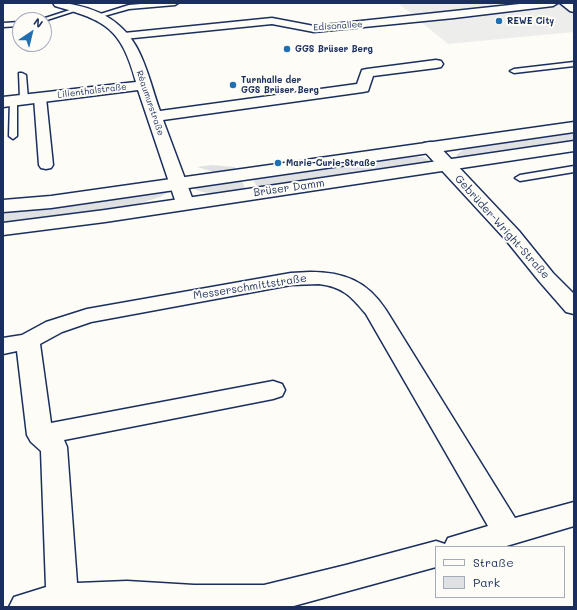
<!DOCTYPE html>
<meta charset="utf-8">
<style>
body{margin:0}
#map{position:relative;width:577px;height:610px;overflow:hidden;background:#fdfcf7;font-family:Mali,sans-serif}
canvas{display:block}
.frame{position:absolute;inset:0;border:4px solid #1b2f5e;pointer-events:none}
.legend{position:absolute;left:435px;top:546px;width:130px;height:52px;box-sizing:border-box;background:#fdfcf7;border:1px solid #a3aaba;margin:0;padding:5px 7px;list-style:none;font-size:12px;color:#1b2f5e}
.legend li{display:flex;align-items:center;gap:8px;height:20px}
.legend b{width:20px;border:1px solid #a3aaba}
.north{position:absolute;left:12px;top:12px;width:40px;height:40px;box-sizing:border-box;background:#fdfcf7;border:1px solid #a3aaba;border-radius:50%;rotate:35deg;font-size:11px;font-weight:700;line-height:16px;text-align:center;color:#1b2f5e}
.north::after{content:'';display:block;margin:auto;width:14px;height:18px;background:#1f6fb2;clip-path:polygon(50% 0,100% 100%,50% 72%,0 100%)}
</style>
<div id="map">
<canvas width="577" height="610"></canvas>
<div class="frame"></div>
<ul class="legend">
<li><b style="height:5px;background:#fdfcf7"></b>Straße</li>
<li><b style="height:11px;background:#e0e1e3"></b>Park</li>
</ul>
<div class="north">N</div>
</div>
<script>
const context = document.querySelector('canvas').getContext('2d');
context.lineJoin = 'round';
function paint(path, color) { context.fillStyle = color; context.fill(path, 'evenodd'); }
function stroke(path, color, width, dash) { context.strokeStyle = color; context.lineWidth = width; context.lineCap = dash ? 'butt' : 'round'; context.setLineDash(dash || []); context.stroke(path); }
function write(font, color, halo, rows, align = 'center') {
  context.font = font + ' Mali,sans-serif'; context.lineWidth = 4; context.setLineDash([]); context.textBaseline = 'middle'; context.strokeStyle = halo; context.fillStyle = color; for (const [text, x, y, turn = 0] of rows) {
    context.save(); context.translate(x, y); context.rotate((+turn || 0) * Math.PI / 180); context.textAlign = isNaN(turn) ? turn : align; if (halo) context.strokeText(text, 0, 0); context.fillText(text, 0, 0); context.restore();
  }
}
paint(new Path2D(`
 M 398,3 L 574,3 L 574,32 L 448,44 Z`), '#edeeec');
paint(new Path2D(`
 M 574,131 L 574,141 L 466,157 L 460,158 L 456,155 L 467,147 Z
 M 407,156 L 423,157 L 429,160 L 425,163 L 257,187 L 252,178 Z
 M 212,165 L 234,167 L 236,169 L 214,172 L 197,167 Z
 M 241,179 L 246,190 C 230,192 212,196 196,190 L 195,188 L 197,186 Z
 M 164,190 L 167,191 L 167,193 L 160,197 L 131,206 L 3,223 L 3,211 Z`), '#e0e1e3');
const service = new Path2D(`
 M 152,3 L 178,3 L 175,5 L 129,9 L 97,18 L 94,16 L 129,5 Z
 M 76,8 L 81,9 L 44,21 L 44,20 L 39,20 Z
 M 20,22 L 20,26 L 3,27 L 3,23 Z
 M 574,62 L 574,66 L 514,73 L 510,71 L 514,69 Z
 M 19,73 L 22,73 L 26,75 L 28,99 L 24,101 L 20,99 Z
 M 10,99 L 13,99 L 17,101 L 17,136 L 13,139 L 9,136 Z
 M 574,166 L 574,172 L 520,181 L 515,178 L 520,175 Z`);
const pedestrian = new Path2D(`
 M 529,3 L 558,3 L 553,6 L 454,18 L 314,32 L 272,24 L 124,39 L 119,36 L 124,33 L 272,18 L 314,26 Z
 M 40,94 L 44,95 L 46,98 L 53,165 L 51,168 L 46,169 L 41,168 L 39,165 L 34,98 L 36,95 Z`);
const minor = new Path2D(`
 M 53,3 C 71,3 84,6 100,13 C 142,33 146,72 160,111 L 357,84 L 362,70 L 367,69 L 436,60 L 441,61 L 443,64 L 441,67 L 436,68 L 373,76 L 368,91 L 363,92 L 163,120 L 194,203 L 192,207 L 185,209 L 178,207 L 176,203 L 138,90 L 3,107 L 3,97 L 136,82 C 121,28 107,21 55,6 Z
 M 560,3 L 574,3 L 574,12 L 570,11 Z
 M 430,142 L 436,143 L 519,231 L 553,273 L 574,294 L 574,314 L 566,312 L 539,281 L 505,239 L 424,151 L 422,147 L 424,143 Z
 M 310,272 C 344,272 367,281 386,310 L 515,518 L 574,502 L 574,526 L 503,547 L 436,547 L 436,567 L 290,607 L 9,607 L 14,597 L 46,587 L 41,451 L 31,442 L 27,435 L 17,351 L 3,354 L 3,338 L 22,335 L 46,322 L 87,309 L 291,273 ZM 319,284 C 343,287 351,296 366,314 L 488,526 L 448,538 L 445,544 L 436,541 L 346,565 L 264,585 L 194,585 L 127,581 L 77,583 L 67,447 L 64,440 L 273,399 L 282,396 L 285,390 L 282,384 L 273,381 L 51,423 L 40,344 L 62,332 L 91,322 L 291,285 Z`);
const tertiary = new Path2D(`
 M 574,122 L 574,132 L 51,208 L 3,212 L 3,200 L 51,196 Z
 M 574,141 L 574,151 L 105,222 L 3,235 L 3,223 L 105,210 Z`);
stroke(service, '#1b2f5e', 3);
stroke(pedestrian, '#1b2f5e', 3);
stroke(minor, '#1b2f5e', 3);
stroke(tertiary, '#1b2f5e', 3);
paint(service, '#fdfcf7');
paint(pedestrian, '#fdfcf7');
paint(minor, '#fdfcf7');
paint(tertiary, '#fdfcf7');
for (const [x, y, r, color] of [
 [499,21,4,"#1f6fb2"],
 [287,49,4,"#1f6fb2"],
 [233,85,4,"#1f6fb2"],
 [278,163,4,"#1f6fb2"]
]) { const dot = new Path2D(); dot.arc(x, y, r, 0, 2 * Math.PI); context.fillStyle = color; context.fill(dot); stroke(dot, '#fdfcf7', 1.5); }
write('bold 9px', '#1b2f5e', '#fdfcf7', [
 ["REWE City",507,21],
 ["GGS Brüser Berg",295,49],
 ["Turnhalle der",241,80],
 ["GGS Brüser Berg",241,90],
 ["Marie-Curie-Straße",286,163]
], 'left');
write('9px', '#1b2f5e', '#fdfcf7', [
 ["Edisonallee",338,26,-4],
 ["Lilienthalstraße",92,91,-7],
 ["Réaumurstraße",150,103,71]
]);
write('11px', '#1b2f5e', '#fdfcf7', [
 ["Brüser Damm",289,188,-8],
 ["Gebrüder-Wright-Straße",502,227,48],
 ["Messerschmittstraße",250,287,-9]
]);
</script>
